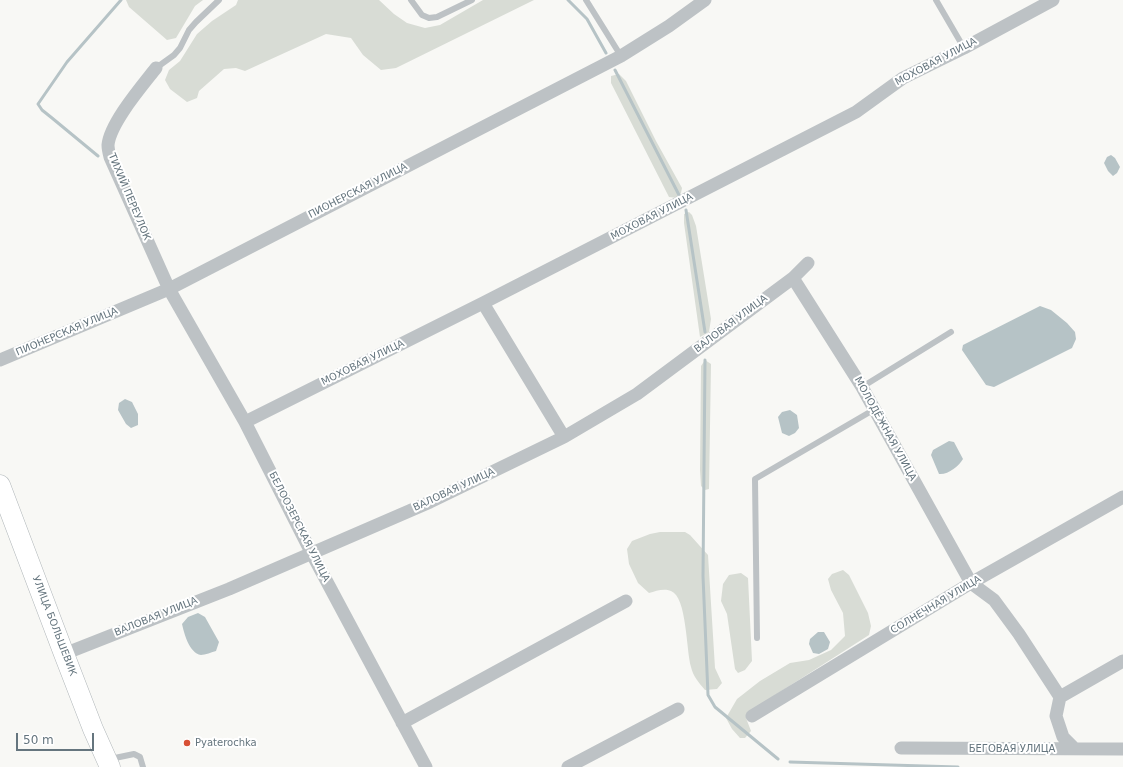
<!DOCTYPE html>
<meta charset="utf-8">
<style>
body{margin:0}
#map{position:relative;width:1123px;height:767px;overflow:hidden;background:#f8f8f5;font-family:"DejaVu Sans",sans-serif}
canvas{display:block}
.scale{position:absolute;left:16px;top:733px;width:78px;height:18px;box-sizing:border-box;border:2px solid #65757e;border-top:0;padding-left:5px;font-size:12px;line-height:14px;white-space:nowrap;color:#65757e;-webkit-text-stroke:3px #fff;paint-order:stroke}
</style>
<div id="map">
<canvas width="1123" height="767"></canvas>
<div class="scale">50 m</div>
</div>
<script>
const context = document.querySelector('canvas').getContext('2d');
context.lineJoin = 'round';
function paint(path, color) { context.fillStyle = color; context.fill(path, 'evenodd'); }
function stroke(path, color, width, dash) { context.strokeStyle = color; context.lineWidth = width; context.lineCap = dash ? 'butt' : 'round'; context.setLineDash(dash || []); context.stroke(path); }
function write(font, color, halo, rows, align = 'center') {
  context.font = font + ' "DejaVu Sans",sans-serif'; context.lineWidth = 4; context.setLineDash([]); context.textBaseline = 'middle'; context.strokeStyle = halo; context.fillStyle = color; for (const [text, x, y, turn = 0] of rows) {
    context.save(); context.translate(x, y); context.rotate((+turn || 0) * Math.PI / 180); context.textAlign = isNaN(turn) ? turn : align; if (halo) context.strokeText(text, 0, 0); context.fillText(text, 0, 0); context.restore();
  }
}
paint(new Path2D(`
 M 126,0 L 203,0 L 195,6 L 176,38 L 167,40 L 129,7 Z
 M 238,0 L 379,0 L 394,14 L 407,23 L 425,28 L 440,25 L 483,0 L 534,0 L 396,68 L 381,70 L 363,55 L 351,38 L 326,34 L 245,71 L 236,68 L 224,69 L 199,91 L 197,98 L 187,102 L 170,89 L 165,80 L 169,70 L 180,61 L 197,34 L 212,21 L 236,5 Z
 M 619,74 L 626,81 L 656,141 L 682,188 L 681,193 L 677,198 L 669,197 L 611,83 L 611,76 Z
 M 689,212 L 692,215 L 696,226 L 711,319 L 709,332 L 700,337 L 684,223 L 684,214 Z
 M 705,360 L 711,364 L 709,489 L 705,490 L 701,486 L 700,470 L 701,366 Z
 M 660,532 L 685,532 L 690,535 L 708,555 L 715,668 L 722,683 L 717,689 L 705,690 C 699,683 693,676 691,667 C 686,650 687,597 671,591 C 664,588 656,591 649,593 L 638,583 L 629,564 L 627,549 L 632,541 L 650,534 Z
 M 843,570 L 849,575 L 868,613 L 871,626 L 869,635 L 816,669 L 750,711 L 746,718 L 751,731 L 745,738 L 740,738 L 732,729 L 726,718 L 737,699 L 760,681 L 790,663 L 809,660 L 831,650 L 845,636 L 843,613 L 831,590 L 828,579 L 832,574 Z
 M 741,573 L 748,578 L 752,661 L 745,670 L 738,673 L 735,669 L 727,614 L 721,601 L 723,584 L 729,575 Z`), '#d8dcd5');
paint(new Path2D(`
 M 1111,155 L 1115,158 L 1120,167 L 1117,173 L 1113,176 L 1108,171 L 1104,163 L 1107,157 Z
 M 1040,306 L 1051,310 L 1067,323 L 1075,332 L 1076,339 L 1072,348 L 994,387 L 986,385 L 962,350 L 963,345 Z
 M 125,399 L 132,402 L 138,414 L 138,425 L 131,428 L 126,424 L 118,410 L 119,403 Z
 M 790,410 L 797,415 L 799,428 L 795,433 L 789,436 L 782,433 L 778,417 L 782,412 Z
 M 949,441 L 954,442 L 963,459 C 959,466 948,475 939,474 L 931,455 L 933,450 Z
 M 198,613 L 205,617 L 219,642 L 216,651 C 212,652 205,655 201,655 C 189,653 184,633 182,624 L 188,617 Z
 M 818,632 L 824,632 L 830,642 L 828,649 L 819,654 L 813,653 L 809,644 L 810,639 Z`), '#b6c3c6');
stroke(new Path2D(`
 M 568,0 L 587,19 L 606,53
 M 615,70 L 679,195
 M 98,156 L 52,118 L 42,110 L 38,104 L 67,62 L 121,0
 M 686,210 L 705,332
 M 705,360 L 703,576 L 708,695 L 715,707 L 778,759
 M 790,762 L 958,767`), '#b6c3c6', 3);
const primary = new Path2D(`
 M 0,485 L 64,654 L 93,729 L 110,767`);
stroke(primary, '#b1b7ba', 21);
stroke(new Path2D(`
 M 411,0 L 422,15 L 429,18 L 437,17 L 472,0
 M 586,0 L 621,56
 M 936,0 L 964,48
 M 156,68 L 174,55 L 180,48 L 189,30 L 196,22 L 219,0
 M 862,387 L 951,332
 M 757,638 L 755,479 L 875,409
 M 110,759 L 134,754 L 140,757 L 143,767`), '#bdc2c5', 6);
stroke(new Path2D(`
 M 156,68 C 142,86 110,123 108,145 C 108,149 109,153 110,157 L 169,289 L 245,422 L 311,552 L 426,767
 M 793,278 L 862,387 L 971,583 L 994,600 L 1019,634 L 1060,697
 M 483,303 L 564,437
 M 0,360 L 169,289 L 621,56 L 669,26 L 705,0
 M 245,422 L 483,303 L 856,112 L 903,78 L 964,48 L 1053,0
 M 64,654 L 229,589 L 430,502 L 564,437 L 637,394 L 793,278 L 808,263
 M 752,716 L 971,583 L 1123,497
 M 402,723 L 626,601
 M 901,748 L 1123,749
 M 1075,749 L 1063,737 L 1056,716 L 1060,697 L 1123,661
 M 568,767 L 678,709`), '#bdc2c5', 13);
stroke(primary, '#fff', 20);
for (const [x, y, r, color] of [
 [187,743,4,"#d85035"]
]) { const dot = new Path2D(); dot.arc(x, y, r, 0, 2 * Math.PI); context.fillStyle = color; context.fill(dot); stroke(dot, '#fff', 1.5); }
write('10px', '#65757e', '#fff', [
 ["МОХОВАЯ УЛИЦА",936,62,-28],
 ["ПИОНЕРСКАЯ УЛИЦА",358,191,-27],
 ["ТИХИЙ ПЕРЕУЛОК",129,197,67],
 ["МОХОВАЯ УЛИЦА",652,217,-27],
 ["ВАЛОВАЯ УЛИЦА",731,324,-37],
 ["ПИОНЕРСКАЯ УЛИЦА",67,332,-23],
 ["МОХОВАЯ УЛИЦА",363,363,-26],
 ["МОЛОДЁЖНАЯ УЛИЦА",885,429,61],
 ["ВАЛОВАЯ УЛИЦА",454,490,-25],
 ["БЕЛООЗЕРСКАЯ УЛИЦА",299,527,63],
 ["СОЛНЕЧНАЯ УЛИЦА",936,605,-31],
 ["ВАЛОВАЯ УЛИЦА",156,617,-22],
 ["УЛИЦА БОЛЬШЕВИК",54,626,69],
 ["БЕГОВАЯ УЛИЦА",1012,749]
]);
write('10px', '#65757e', '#fff', [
 ["Pyaterochka",195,743]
], 'left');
</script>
